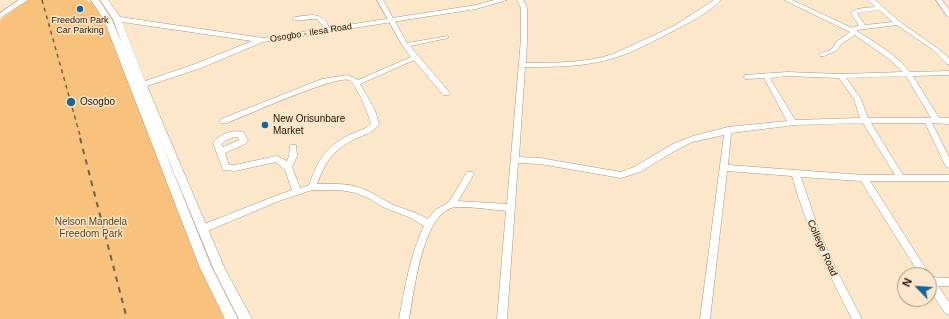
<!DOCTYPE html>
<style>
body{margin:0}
#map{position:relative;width:949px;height:319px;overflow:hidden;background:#fde7cb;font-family:Helvetica,sans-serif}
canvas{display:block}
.north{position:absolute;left:897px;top:267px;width:40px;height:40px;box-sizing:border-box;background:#fde7cb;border:1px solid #a3927d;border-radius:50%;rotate:295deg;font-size:11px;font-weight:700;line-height:16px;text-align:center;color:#1b1309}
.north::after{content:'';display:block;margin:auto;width:14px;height:18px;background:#136798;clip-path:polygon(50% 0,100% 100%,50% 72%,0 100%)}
</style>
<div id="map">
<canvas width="949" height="319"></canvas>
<div class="north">N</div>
</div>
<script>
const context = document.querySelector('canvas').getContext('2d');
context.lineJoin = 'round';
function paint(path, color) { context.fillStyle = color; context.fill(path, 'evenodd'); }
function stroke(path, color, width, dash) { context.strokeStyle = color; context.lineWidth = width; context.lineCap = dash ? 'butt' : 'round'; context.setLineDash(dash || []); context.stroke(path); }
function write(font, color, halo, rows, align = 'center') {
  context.font = font + ' Helvetica,sans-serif'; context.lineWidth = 3; context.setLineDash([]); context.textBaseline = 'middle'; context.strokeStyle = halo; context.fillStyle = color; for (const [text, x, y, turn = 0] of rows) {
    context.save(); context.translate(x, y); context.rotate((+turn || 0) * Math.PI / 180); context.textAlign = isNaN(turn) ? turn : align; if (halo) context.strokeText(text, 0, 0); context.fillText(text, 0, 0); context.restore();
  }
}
paint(new Path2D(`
 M 26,0 L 85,0 L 97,5 L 134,90 L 224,319 L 0,319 L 0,20 Z`), '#f8c27c');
const minor = new Path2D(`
 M 377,0 L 383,0 L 407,43 L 448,36 L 448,38 L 410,46 L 450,93 L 449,95 L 443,95 L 414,60 L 360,84 L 375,110 L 379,124 C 373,133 364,135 355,139 C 333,150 326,161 317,184 C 331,184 345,183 358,187 C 369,190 378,197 388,202 C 401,209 415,211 428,219 L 435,210 L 449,202 L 467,172 L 473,172 L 474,174 L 458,201 L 507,204 L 521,39 L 521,8 L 517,0 L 523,0 L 527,8 L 527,39 L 526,63 C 554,63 586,63 613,54 L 674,26 L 714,0 L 721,0 C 709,13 690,22 675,30 C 655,40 635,52 614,58 C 586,67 554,67 525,67 L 519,157 L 540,158 L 621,172 L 634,167 L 673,144 L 693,136 L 728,127 L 787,121 L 764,78 L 747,79 L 745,79 L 744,77 L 745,75 L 787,72 L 841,74 L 903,72 L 889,59 L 855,35 L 841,44 L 836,51 L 824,56 L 820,56 L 820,54 L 832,49 L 836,42 L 850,32 L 784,0 L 792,0 L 852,28 L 853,27 L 859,26 L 851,13 C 856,7 868,8 875,7 L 868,0 L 875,0 L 900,22 L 936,47 L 949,58 L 949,64 L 947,64 L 932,49 L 897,25 L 857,30 L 857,31 C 875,43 896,54 910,72 L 949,71 L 949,75 L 913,76 L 939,118 L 949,118 L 949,124 L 932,123 L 949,157 L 949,168 L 946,167 L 925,123 L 871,123 L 903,175 L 949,175 L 949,181 L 870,181 L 928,272 L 930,275 L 929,277 L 949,278 L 949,286 L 938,286 L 949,302 L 949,315 L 945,313 L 929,289 L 929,275 L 920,275 L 861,181 L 801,177 L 819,231 L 833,263 L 862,319 L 852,319 C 828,273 806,227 792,176 L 727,171 L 710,319 L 700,319 L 724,135 L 692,142 L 673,152 L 640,172 L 621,178 L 540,164 L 518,163 L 507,319 L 497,319 L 506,211 C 495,210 460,205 451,208 C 422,218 414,292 409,319 L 399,319 C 405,287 410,255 424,226 L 411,218 L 383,207 L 368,198 L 356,193 L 340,190 L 312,190 L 279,201 L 205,232 L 202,233 L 199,232 L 198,229 L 199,226 L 273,197 L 292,190 L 285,170 L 276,162 L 235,171 L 223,170 L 213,143 C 219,134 233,129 243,132 L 248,140 L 245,144 L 225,153 L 229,165 L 235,165 L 276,156 L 287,161 L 289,156 L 290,145 L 296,145 L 297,156 L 292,167 L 300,188 L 309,185 C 318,161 325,147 349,135 C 357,131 365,130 371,124 C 369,115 356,83 349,80 C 336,75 245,116 227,123 L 221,123 L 220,121 L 221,119 L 322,79 L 348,75 L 358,80 L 411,57 L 402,45 ZM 879,10 L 893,22 L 865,25 L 857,13 ZM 787,76 L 839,78 L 854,99 L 860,118 L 795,120 L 770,78 ZM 906,76 L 931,118 L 868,118 L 861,99 L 846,78 ZM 863,123 L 895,175 L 863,175 L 728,165 L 731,133 L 795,125 ZM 238,137 L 239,140 L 223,147 L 221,144 C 226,140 231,137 238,137 Z
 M 936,0 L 942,0 L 949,10 L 949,17 L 947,16 Z
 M 311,15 C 323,15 327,21 330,31 L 329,32 L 325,32 L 322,25 L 317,19 C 309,18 298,23 292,19 L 295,17 Z`);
const major = new Path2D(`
 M 19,0 L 28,0 L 0,18 L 0,13 Z
 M 91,0 L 99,0 L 112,20 L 122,44 L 113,19 L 100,0 L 108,0 L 120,17 L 263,38 L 476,5 L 494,0 L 507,0 L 476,9 L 263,42 L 201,68 L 147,86 L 225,269 L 252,319 L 239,319 L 215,272 L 158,134 L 211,266 L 238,319 L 225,319 L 200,268 L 104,20 ZM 122,22 L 252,41 L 195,64 L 145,81 Z`);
stroke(minor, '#ab967c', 1);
stroke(major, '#ab967c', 1);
paint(minor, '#fff');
paint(major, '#fff');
stroke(new Path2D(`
 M 42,0 L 81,139`), '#6e6151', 1.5, [4, 4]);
stroke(new Path2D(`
 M 80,138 L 127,319`), '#6e6151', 2, [5.5, 5.5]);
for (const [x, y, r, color] of [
 [80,9,4,"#136798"],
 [71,102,5,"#136798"],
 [265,125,4,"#136798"]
]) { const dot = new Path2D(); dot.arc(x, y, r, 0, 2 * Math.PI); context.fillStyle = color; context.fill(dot); stroke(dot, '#fde7cb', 1.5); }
write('9px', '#1b1309', '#fde7cb', [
 ["Freedom Park",80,21],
 ["Car Parking",80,31]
]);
write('9px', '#1b1309', '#fde7cb', [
 ["Osogbo - Ilesa Road",311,33,-9]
]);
write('10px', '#1b1309', '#fde7cb', [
 ["Osogbo",80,102],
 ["New Orisunbare",273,119],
 ["Market",273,131]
], 'left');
write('10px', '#5b411f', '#fde7cb', [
 ["Nelson Mandela",91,222],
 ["Freedom Park",91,234]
]);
write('10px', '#1b1309', '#fde7cb', [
 ["College Road",822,248,66]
]);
</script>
